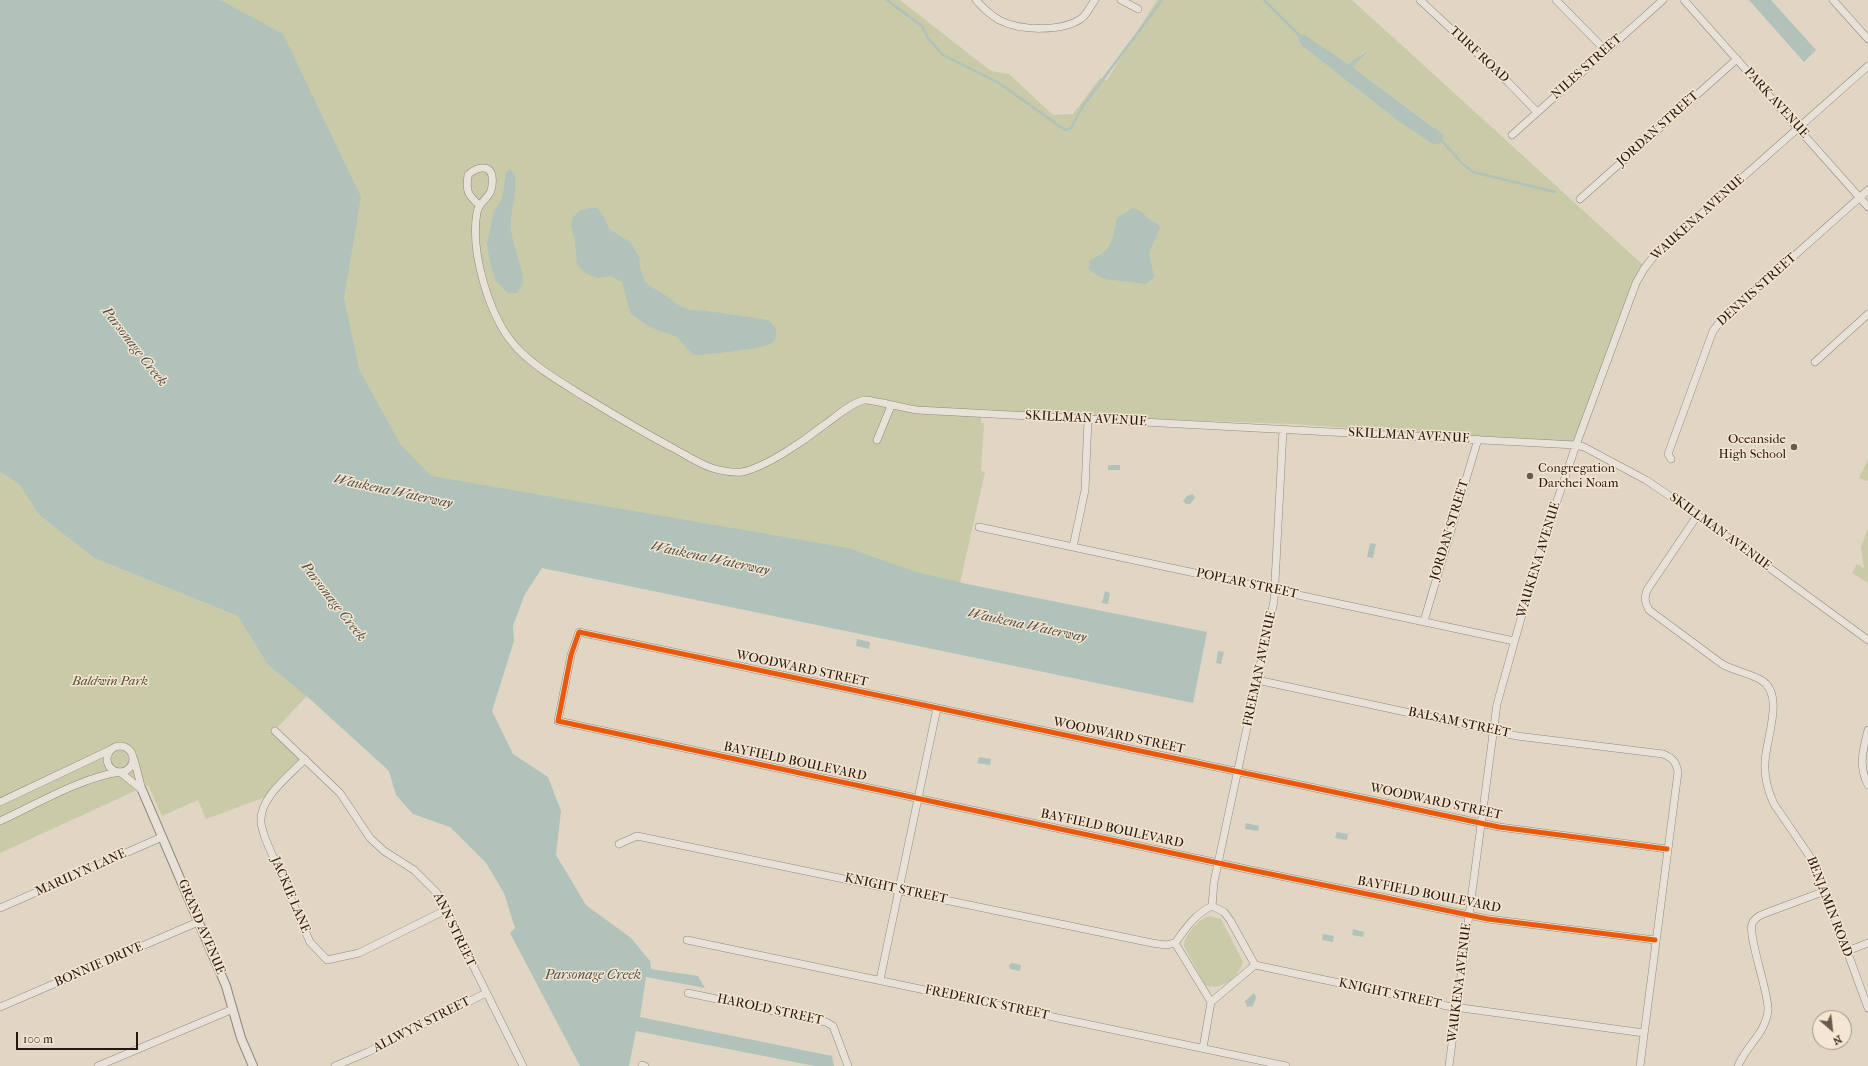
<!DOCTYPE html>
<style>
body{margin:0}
#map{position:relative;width:1868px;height:1066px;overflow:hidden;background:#e1d6c4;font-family:"IM FELL French Canon",serif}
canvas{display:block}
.north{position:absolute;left:1812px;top:1010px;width:40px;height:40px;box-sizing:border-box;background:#f4e6d0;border:1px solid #a29384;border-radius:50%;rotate:152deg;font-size:11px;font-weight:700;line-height:16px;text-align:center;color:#271711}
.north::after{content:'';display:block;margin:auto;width:14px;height:18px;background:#685a50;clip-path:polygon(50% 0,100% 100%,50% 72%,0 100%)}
.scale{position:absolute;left:16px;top:1032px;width:122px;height:18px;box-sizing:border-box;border:2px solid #271711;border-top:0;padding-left:5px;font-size:12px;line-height:14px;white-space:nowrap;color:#271711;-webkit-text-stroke:3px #f4e6d0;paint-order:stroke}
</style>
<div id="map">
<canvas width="1868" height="1066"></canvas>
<div class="north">N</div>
<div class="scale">100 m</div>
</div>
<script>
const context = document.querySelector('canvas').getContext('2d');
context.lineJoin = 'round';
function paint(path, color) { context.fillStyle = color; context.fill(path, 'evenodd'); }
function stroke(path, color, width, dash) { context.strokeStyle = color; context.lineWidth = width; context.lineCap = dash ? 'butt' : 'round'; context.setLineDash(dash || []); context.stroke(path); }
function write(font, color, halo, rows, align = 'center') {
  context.font = font + ' "IM FELL French Canon",serif'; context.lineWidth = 3; context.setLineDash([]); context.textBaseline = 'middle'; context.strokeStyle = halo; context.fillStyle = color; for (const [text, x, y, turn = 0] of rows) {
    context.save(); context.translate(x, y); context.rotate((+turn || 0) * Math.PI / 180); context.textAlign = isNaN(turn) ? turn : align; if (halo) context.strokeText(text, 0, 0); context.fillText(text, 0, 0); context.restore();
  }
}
paint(new Path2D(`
 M 220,0 L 900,0 L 991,71 L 1009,74 L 1053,115 L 1073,114 L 1100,78 L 1107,80 L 1157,0 L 1352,0 L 1643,265 L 1574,443 L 1291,424 L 981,413 L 981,423 L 984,423 L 981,471 L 985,472 L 960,583 L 913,571 L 428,480 L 370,429 L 232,8 ZM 1298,39 L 1348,64 L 1357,59 L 1364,52 L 1366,54 L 1353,66 L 1355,69 L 1434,127 L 1434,145 L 1398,121 L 1301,45 Z
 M 1868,459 L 1868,481 L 1859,478 Z
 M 0,472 L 19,484 L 39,515 L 94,558 L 238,616 L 267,664 L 307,696 L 275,730 L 305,759 L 271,795 L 206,819 L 198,800 L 162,816 L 148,785 L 0,853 Z
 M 1868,528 L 1868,583 L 1852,573 L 1857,564 L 1864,568 L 1861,547 Z
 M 1209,916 L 1221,919 L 1243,962 C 1239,977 1220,992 1205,985 L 1184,946 C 1184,935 1199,919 1209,916 Z`), '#c9caa8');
paint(new Path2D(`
 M 0,0 L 220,0 L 283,34 L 361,197 L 344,298 L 359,369 L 400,444 L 431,476 L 848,548 L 913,571 L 967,584 L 1207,632 L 1193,703 L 542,568 L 525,594 L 513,626 L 514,641 L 492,711 L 513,754 L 548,777 L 561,811 L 556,855 L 586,905 L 631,938 L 650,961 L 651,969 L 698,976 L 705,988 L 646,977 L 640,1017 L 832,1056 L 834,1066 L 815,1066 L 636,1031 L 629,1066 L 580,1066 L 510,933 L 515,928 L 504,893 L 486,863 L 450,827 L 413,814 L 396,795 L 389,771 L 311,700 L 267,664 L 238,616 L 94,558 L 39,515 L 19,484 L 0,472 Z
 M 1749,0 L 1771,0 L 1816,50 L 1804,62 Z
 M 1303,34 L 1348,64 L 1366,52 L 1366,54 L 1353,66 L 1355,69 L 1444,135 L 1440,143 L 1434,145 L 1398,121 L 1301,45 L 1298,39 Z
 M 510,169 L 514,173 C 519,192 509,211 511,231 C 513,244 524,272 523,282 C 522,285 519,289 517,293 L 508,293 L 496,281 L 490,263 L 487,244 L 494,211 L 502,199 L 506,172 Z
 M 589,208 L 598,208 L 605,219 L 609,229 L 630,242 L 640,258 L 639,263 L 644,281 C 650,287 658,290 665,295 C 677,304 685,312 701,310 L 768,320 L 776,329 C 776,334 777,340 772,343 C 765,349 705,355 693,355 L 677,337 L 650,327 L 631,314 L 622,282 L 611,276 L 597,278 L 585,273 L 577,264 L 575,241 L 571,226 L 573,217 L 581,210 Z
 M 1133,208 C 1144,210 1147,221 1157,223 L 1160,228 L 1149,253 L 1154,277 L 1146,284 L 1104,279 L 1089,270 L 1090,260 C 1114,250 1112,240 1117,218 Z
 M 1108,465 L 1120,465 L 1120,470 L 1108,470 Z
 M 1193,494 L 1195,498 L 1190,504 L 1186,504 L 1183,501 L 1187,496 Z
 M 1370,543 L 1376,544 L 1373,558 L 1367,557 Z
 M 1105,591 L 1110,593 L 1108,604 L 1102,603 Z
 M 857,639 L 870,642 L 869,649 L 856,646 Z
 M 1218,651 L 1224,652 L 1221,664 L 1216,663 Z
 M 979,757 L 991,759 L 990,765 L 977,763 Z
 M 1246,823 L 1259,826 L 1258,831 L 1245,829 Z
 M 1337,832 L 1348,834 L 1347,840 L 1335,838 Z
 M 1353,929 L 1364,932 L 1363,937 L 1352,935 Z
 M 1323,934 L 1334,936 L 1333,942 L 1322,940 Z
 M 1012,963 L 1021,965 L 1020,971 L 1010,969 L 1009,965 Z
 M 1254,993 L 1256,997 L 1253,1006 L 1247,1007 L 1245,1001 Z`), '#b0c2ba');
stroke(new Path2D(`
 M 887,0 L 922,26 L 928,38 L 943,55 L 999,83 L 1065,130 L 1071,128 L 1083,106 L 1162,0
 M 1264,0 L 1302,38
 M 1439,138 L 1463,164 L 1473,172 L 1555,192`), '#b0c2ba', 2.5);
const minor = new Path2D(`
 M 976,0 C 982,7 991,15 999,20 C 1020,31 1063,32 1082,18 C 1087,14 1091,5 1095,0
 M 1121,0 L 1138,9
 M 1420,0 L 1508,82 L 1537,112
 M 1556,0 L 1606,51
 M 1684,0 L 1868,207
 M 1833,0 L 1868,39
 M 1512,135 L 1663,0
 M 1580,199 L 1737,59
 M 479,205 C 467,194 466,191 468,175 C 475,168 490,163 492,176 C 495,199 480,198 477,212 C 470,252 489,318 517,348 C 537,369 564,384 588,399 C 616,416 644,433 673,448 C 686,455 699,464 712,468 C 722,471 732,473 742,472 C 766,467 804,441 824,425 C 836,417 849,404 864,400 C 870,399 907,409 917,410 L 1576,445 L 1584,447 L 1646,480 L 1689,509 L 1868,640
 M 1815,362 L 1868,314
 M 877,440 L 891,406
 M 1671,459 L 1668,454 L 1713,331 L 1720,322 L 1868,190
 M 1697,516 L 1647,590 C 1644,598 1645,603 1649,610 L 1722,664 C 1734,671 1749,673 1761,680 C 1786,694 1765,741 1765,763 C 1764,778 1768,791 1774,804 L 1815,864 L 1868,1008
 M 979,527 L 1514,641
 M 1073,547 L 1085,490 L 1088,419
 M 1424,621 L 1478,439
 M 1257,680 L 1517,736 L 1663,754 C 1673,758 1676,762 1678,772 L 1640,1066
 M 1868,730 C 1863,750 1858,766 1868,785
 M 275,731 L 340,793 L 370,838 L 384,851 L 414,870 L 437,893 L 523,1066
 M107 759a13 13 0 1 1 26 0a13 13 0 1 1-26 0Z
 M 134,759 L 142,790
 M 305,759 C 290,775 259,798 261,822 C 261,827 264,833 265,838 L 305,931 L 310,942 L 327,960 L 359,953 L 446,910
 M 0,802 L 112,749
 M 0,821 C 35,805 82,777 120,772 L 142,790
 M 619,844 L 637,836 L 1152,943 L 1166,945 L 1175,943
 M 1212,906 L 1214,882 L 1274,601 L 1283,430
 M 0,908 L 162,837
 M 687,940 L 1286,1066
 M 1655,940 L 1488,919 L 1251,870 L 558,721 L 571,655 L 579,632 L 1499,827 L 1667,849
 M 1175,943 C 1186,928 1195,914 1212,906 L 1224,912 L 1230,920 L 1255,965
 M 1175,943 L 1211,1002 L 1203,1048
 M 1847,951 L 1868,943
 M 1255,965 L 1447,1006 L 1644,1033
 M 880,980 L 937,708
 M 688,993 L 826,1022 L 833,1026 L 848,1066
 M 1211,1002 L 1255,965
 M 0,1007 L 198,922
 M 642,1065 L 645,1066
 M 98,1066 L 233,1009
 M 335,1066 L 368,1052 L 486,993
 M 1449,1066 L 1497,704 L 1539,554 L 1576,445 L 1636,283 L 1644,269 L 1654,256 L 1868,66
 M 1738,1066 C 1746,1046 1767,1032 1768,1009 C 1768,990 1748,937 1752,924 C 1754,918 1760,915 1766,913 L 1825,891`);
const tertiary = new Path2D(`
 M 142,790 L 226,986 L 241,1038 L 253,1066`);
stroke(minor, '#91887e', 8);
stroke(tertiary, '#91887e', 10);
stroke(minor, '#e7e1d8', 7);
stroke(tertiary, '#e7e1d8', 8);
stroke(new Path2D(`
 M 1655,940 L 1488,919 L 1251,870 L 558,721 L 571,655 L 579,632 L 1499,827 L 1667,849`), '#e8590c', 5);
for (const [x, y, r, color] of [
 [1794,447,4,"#685a50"],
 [1530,476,4,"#685a50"]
]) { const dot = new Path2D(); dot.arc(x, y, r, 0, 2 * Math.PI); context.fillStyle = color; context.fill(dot); stroke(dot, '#f4e6d0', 1.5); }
write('13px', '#271711', '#f4e6d0', [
 ["TURF ROAD",1479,55,43],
 ["NILES STREET",1587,67,-42],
 ["PARK AVENUE",1776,103,48],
 ["JORDAN STREET",1658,129,-42],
 ["WAUKENA AVENUE",1698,218,-42],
 ["DENNIS STREET",1757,290,-42],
 ["SKILLMAN AVENUE",1086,419,3],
 ["SKILLMAN AVENUE",1409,436,3],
 ["JORDAN STREET",1450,530,-73],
 ["SKILLMAN AVENUE",1720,532,36],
 ["WAUKENA AVENUE",1539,560,-73],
 ["POPLAR STREET",1247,584,12],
 ["WOODWARD STREET",802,669,12],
 ["FREEMAN AVENUE",1260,669,-78],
 ["BALSAM STREET",1459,723,12],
 ["WOODWARD STREET",1119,736,12],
 ["BAYFIELD BOULEVARD",795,762,12],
 ["WOODWARD STREET",1436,802,12],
 ["BAYFIELD BOULEVARD",1112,829,12],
 ["MARILYN LANE",81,873,-24],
 ["KNIGHT STREET",896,889,12],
 ["JACKIE LANE",290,895,67],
 ["BAYFIELD BOULEVARD",1429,895,11],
 ["BENJAMIN ROAD",1829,907,69],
 ["GRAND AVENUE",201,927,67],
 ["ANN STREET",454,930,64],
 ["BONNIE DRIVE",99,965,-23],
 ["WAUKENA AVENUE",1460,983,-83],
 ["KNIGHT STREET",1390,994,12],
 ["FREDERICK STREET",987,1003,12],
 ["HAROLD STREET",770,1010,12],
 ["ALLWYN STREET",422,1025,-27]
]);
write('13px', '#271711', '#f4e6d0', [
 ["Oceanside",1786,440],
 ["High School",1786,455],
 ["Congregation",1538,469,"left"],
 ["Darchei Noam",1538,484,"left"]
], 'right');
write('italic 13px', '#524a37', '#f4e6d0', [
 ["Baldwin Park",110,682]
]);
write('italic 14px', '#50504b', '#f4e6d0', [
 ["Parsonage Creek",134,347,52],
 ["Waukena Waterway",393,492,12],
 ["Waukena Waterway",710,559,12],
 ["Parsonage Creek",333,602,52],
 ["Waukena Waterway",1027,626,12],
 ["Parsonage Creek",593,976]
]);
</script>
